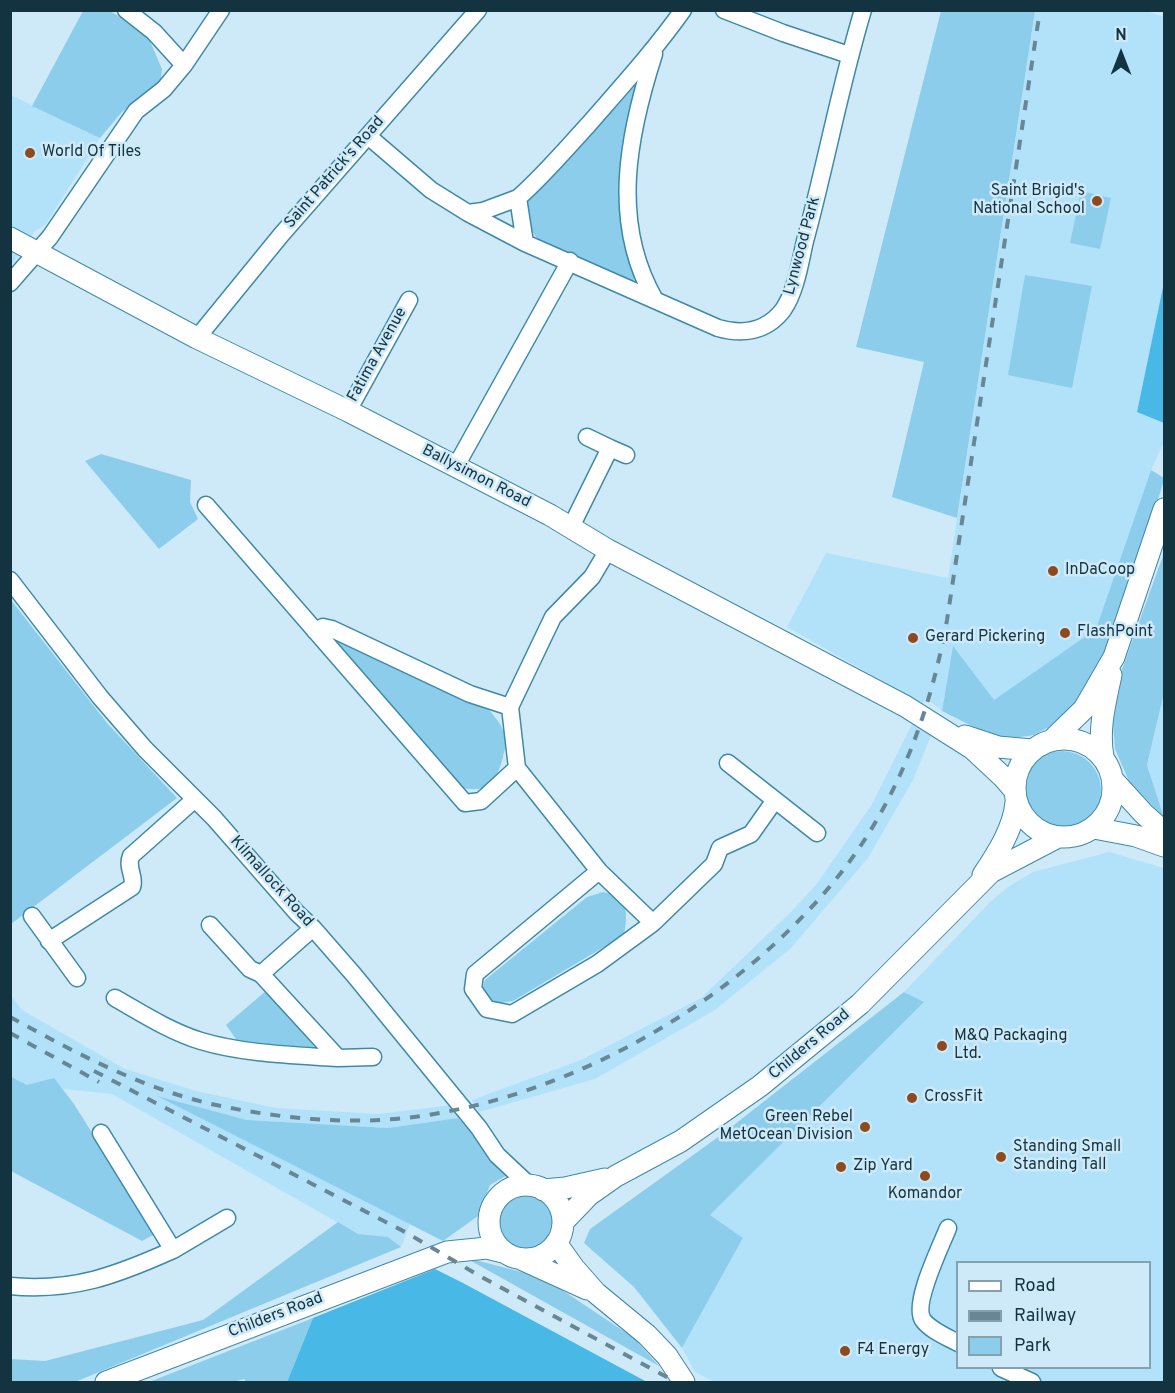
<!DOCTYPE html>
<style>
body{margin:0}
#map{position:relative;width:1175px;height:1393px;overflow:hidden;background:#ceeaf8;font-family:Overpass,sans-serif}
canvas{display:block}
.frame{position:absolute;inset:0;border:12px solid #143340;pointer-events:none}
.legend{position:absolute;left:956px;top:1261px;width:195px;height:108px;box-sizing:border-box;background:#ceeaf8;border:2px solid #84a1ae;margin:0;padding:8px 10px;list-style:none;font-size:18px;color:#143340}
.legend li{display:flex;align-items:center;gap:12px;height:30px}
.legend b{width:30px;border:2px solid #84a1ae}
.north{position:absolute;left:1091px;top:24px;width:60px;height:60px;-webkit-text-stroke:4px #ceeaf8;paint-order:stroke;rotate:0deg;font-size:16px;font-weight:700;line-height:24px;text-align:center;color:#143340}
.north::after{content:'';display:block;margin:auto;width:21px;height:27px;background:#143340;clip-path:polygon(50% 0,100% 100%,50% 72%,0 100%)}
</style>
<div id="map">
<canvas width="1175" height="1393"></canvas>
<div class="frame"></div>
<ul class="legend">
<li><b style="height:8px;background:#fff"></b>Road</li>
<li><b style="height:8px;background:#688693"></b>Railway</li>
<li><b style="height:16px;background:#8dcdec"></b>Park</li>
</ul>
<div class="north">N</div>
</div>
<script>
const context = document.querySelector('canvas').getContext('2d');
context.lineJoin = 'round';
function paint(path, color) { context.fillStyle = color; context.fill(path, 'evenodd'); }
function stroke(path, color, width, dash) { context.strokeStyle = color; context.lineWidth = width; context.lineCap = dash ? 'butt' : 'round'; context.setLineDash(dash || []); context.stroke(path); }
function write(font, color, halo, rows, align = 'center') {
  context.font = font + ' Overpass,sans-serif'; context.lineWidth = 5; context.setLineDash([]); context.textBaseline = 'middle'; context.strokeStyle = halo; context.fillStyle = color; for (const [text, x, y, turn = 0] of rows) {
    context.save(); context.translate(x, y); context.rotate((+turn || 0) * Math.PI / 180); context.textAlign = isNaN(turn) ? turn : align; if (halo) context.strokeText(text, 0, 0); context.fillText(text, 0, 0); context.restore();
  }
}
paint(new Path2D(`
 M 1144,10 L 1164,17 L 1164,282 L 1137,412 L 1164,423 L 1164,442 L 1151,470 L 1096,629 L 993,701 L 953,647 L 942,711 L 926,698 L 915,719 L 934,728 L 913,780 L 868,858 L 791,948 L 715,1010 L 595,1079 L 479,1112 L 472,1100 L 581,1060 L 701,998 L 790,913 L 816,885 L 872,804 L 914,720 L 889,704 L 891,686 L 787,627 L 826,553 L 948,578 L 1035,11 Z
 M 11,95 L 100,138 L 46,224 L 35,231 L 11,266 Z
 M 1164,693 L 1164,818 L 1147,765 Z
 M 1109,852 L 1164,868 L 1164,1382 L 714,1382 L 695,1372 L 682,1348 L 743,1238 L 710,1215 L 923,1002 L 904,992 L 991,901 L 1011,885 L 1033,872 ZM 958,1262 L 1150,1262 L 1150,1368 L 958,1368 Z
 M 10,994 L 22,1010 L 125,1069 L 196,1091 L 276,1108 L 378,1114 L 452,1105 L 458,1118 L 388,1128 L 247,1120 L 160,1097 L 410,1224 L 401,1247 L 388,1237 L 358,1234 L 112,1094 L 27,1085 L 11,1076 Z`), '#b2e2f9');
paint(new Path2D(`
 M 83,11 L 110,11 L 125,20 L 149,39 L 162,69 L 161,79 L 150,90 L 122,112 L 100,138 L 32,106 Z
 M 941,11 L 1035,11 L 957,518 L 892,497 L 924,362 L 856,347 Z
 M 639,79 L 630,118 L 635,276 L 633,281 L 628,282 L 542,245 L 531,230 L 526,203 Z
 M 1081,191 L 1111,198 L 1100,249 L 1070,243 Z
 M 1025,275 L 1092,286 L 1072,388 L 1008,375 Z
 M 101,454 L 191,480 L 190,502 L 198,519 L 159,549 L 85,461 Z
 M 1151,470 L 1164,478 L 1164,480 L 1123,614 L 1099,674 L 1062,720 L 1034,735 L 1007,739 L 978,729 L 942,711 L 953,646 L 994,700 L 1096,629 Z
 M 1164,553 L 1164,693 L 1147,765 L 1164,818 L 1129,781 L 1115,749 L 1112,712 L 1121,672 Z
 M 11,600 L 107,723 L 177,798 L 11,924 Z
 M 338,639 L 489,710 C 497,719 506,730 506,743 C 506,748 503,753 503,757 C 497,781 486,795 460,787 L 335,644 Z
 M1023 790a39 39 0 1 1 78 0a39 39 0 1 1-78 0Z
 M 603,892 C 629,897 628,913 624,935 L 513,1001 L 493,1004 L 481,994 L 485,980 L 587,897 Z
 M 267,990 L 318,1051 L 238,1042 L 226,1025 Z
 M 904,992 L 924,1002 L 710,1215 L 743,1238 L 682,1348 L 634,1287 L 584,1243 L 590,1229 L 721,1135 Z
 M 10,1076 L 27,1085 L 54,1078 L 74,1104 L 155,1234 L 142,1241 L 11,1171 Z
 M 157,1096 L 247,1120 L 388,1128 L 458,1118 L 509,1174 L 490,1185 L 478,1216 L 443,1241 Z
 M498 1221a28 28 0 1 1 56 0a28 28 0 1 1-56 0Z
 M 338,1222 L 358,1234 L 388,1237 L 401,1247 L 75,1382 L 11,1382 L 11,1359 L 45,1361 L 203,1320 Z
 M 464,1257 L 544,1278 L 634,1338 L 659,1366 Z
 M 313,1318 L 287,1382 L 246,1382 L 244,1379 L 233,1382 L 149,1382 Z`), '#8dcdec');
paint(new Path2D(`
 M 1164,282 L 1164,423 L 1137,412 Z
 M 435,1269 L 463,1283 L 647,1382 L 287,1382 L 313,1318 Z`), '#48b8e6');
const minor = new Path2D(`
 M 126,10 L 154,32 L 184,65
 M 724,10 L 783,33 L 849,55
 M 654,54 C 628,135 610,222 655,300
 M 368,136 L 431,190 L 468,213 L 525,243 L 518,198 C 543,176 565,150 588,125 C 621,87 654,51 683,10
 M 468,213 L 483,211 L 518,198
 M 525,243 L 718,328 C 742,335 766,332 783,310 C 796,291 800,263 805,241 C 826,164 840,86 863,10
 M 10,283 L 50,237 L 136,111 L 164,89 L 184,65 L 221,10
 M 197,338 L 281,235 L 478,10
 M 348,411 L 409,300
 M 587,437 L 610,448
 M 456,466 L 570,261
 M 206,505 L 465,803 L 481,801 L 517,768
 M 571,527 L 610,448 L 626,455
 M 608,550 L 592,577 L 553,617 L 510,707 L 517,768 L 599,871 L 653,923
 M 10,580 L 100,697 L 145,749 L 214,818 L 297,913 L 313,928 L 354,975 L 479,1128 L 497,1155 L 530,1186
 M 315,631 L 323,627 L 332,629 L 470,694 L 510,707
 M 728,763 L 817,833
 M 599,871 L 475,974 L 473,989 L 487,1009 L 512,1014 L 597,964 L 653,923 L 714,864 L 720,848 L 751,834 L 775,800
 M 32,916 L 77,978
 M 210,925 L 250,969 L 261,974 L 338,1058 L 373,1057
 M 49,941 L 132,887 C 136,877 126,868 131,856 L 195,799
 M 261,974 L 313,928
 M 115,998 C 143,1014 171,1032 201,1041 C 244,1054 294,1055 338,1058
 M 948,1228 C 941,1246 912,1304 923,1320 C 930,1330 947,1337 958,1343
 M 173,1250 L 227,1218
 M 10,1286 C 73,1292 117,1275 173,1250 L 101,1133
 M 1001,1368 L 1032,1382`);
const major = new Path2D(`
 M 10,238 L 197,338 L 348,411 L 550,515 L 608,550 L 905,706 L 973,749 L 1003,777 L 1015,791
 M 965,736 L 998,747 L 1032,750
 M1015 788a49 49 0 1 1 98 0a49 49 0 1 1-98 0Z
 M 1052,740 L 1084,709 L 1114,657 L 1164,509
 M 1103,757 C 1098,729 1105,703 1111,675
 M 1113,780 L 1144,814 L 1164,832
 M 1094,828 L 1136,836 L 1164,846
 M 983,875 C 997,854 1014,828 1016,802
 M489 1222a37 37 0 1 1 74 0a37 37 0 1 1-74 0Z
 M 543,1190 L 565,1188 L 605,1179
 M 563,1222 L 589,1195 L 616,1176 L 681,1141 L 760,1086 L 860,1004 L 991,872 L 1058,837
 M 556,1243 L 574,1268 L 596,1293 L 647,1335 L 667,1356 L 684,1382
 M 521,1259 L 587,1289
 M 106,1382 L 447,1252 L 487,1248 L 503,1252`);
stroke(minor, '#3f89a8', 19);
stroke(major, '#3f89a8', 23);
stroke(minor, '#fff', 16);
stroke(major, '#fff', 21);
stroke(new Path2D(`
 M 10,1017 C 78,1054 146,1091 221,1106 C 283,1119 351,1125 414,1117 C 574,1096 740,1000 840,874 C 898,801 931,710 947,620 L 1040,10
 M 10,1033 L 99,1082
 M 94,1071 L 407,1233 L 478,1275 L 676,1382`), '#688693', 4, [10, 10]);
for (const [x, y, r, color] of [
 [30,153,6,"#8e491f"],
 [1097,201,6,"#8e491f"],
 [1053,571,6,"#8e491f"],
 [1065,633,6,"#8e491f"],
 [913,638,6,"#8e491f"],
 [942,1046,6,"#8e491f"],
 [912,1098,6,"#8e491f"],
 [865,1127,6,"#8e491f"],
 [1001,1157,6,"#8e491f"],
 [841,1167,6,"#8e491f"],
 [925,1176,6,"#8e491f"],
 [845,1351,6,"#8e491f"]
]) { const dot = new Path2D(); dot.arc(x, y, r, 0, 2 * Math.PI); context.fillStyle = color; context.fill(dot); stroke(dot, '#ceeaf8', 2); }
write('16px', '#143340', '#ceeaf8', [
 ["World Of Tiles",42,153],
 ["Saint Brigid's",1085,192,"right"],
 ["National School",1085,210,"right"],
 ["InDaCoop",1065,571],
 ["FlashPoint",1077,633],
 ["Gerard Pickering",925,638],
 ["M&Q Packaging",954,1037],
 ["Ltd.",954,1055],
 ["CrossFit",924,1098],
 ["Green Rebel",853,1118,"right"],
 ["MetOcean Division",853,1136,"right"],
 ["Standing Small",1013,1148],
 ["Standing Tall",1013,1166],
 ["Zip Yard",853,1167],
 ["Komandor",925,1195,"center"],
 ["F4 Energy",857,1351]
], 'left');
write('16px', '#143340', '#ceeaf8', [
 ["Saint Patrick's Road",335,173,-49],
 ["Lynwood Park",803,246,-75],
 ["Fatima Avenue",378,355,-61],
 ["Ballysimon Road",476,477,27],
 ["Kilmallock Road",271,882,48],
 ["Childers Road",810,1045,-40],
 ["Childers Road",276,1316,-21]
]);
</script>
